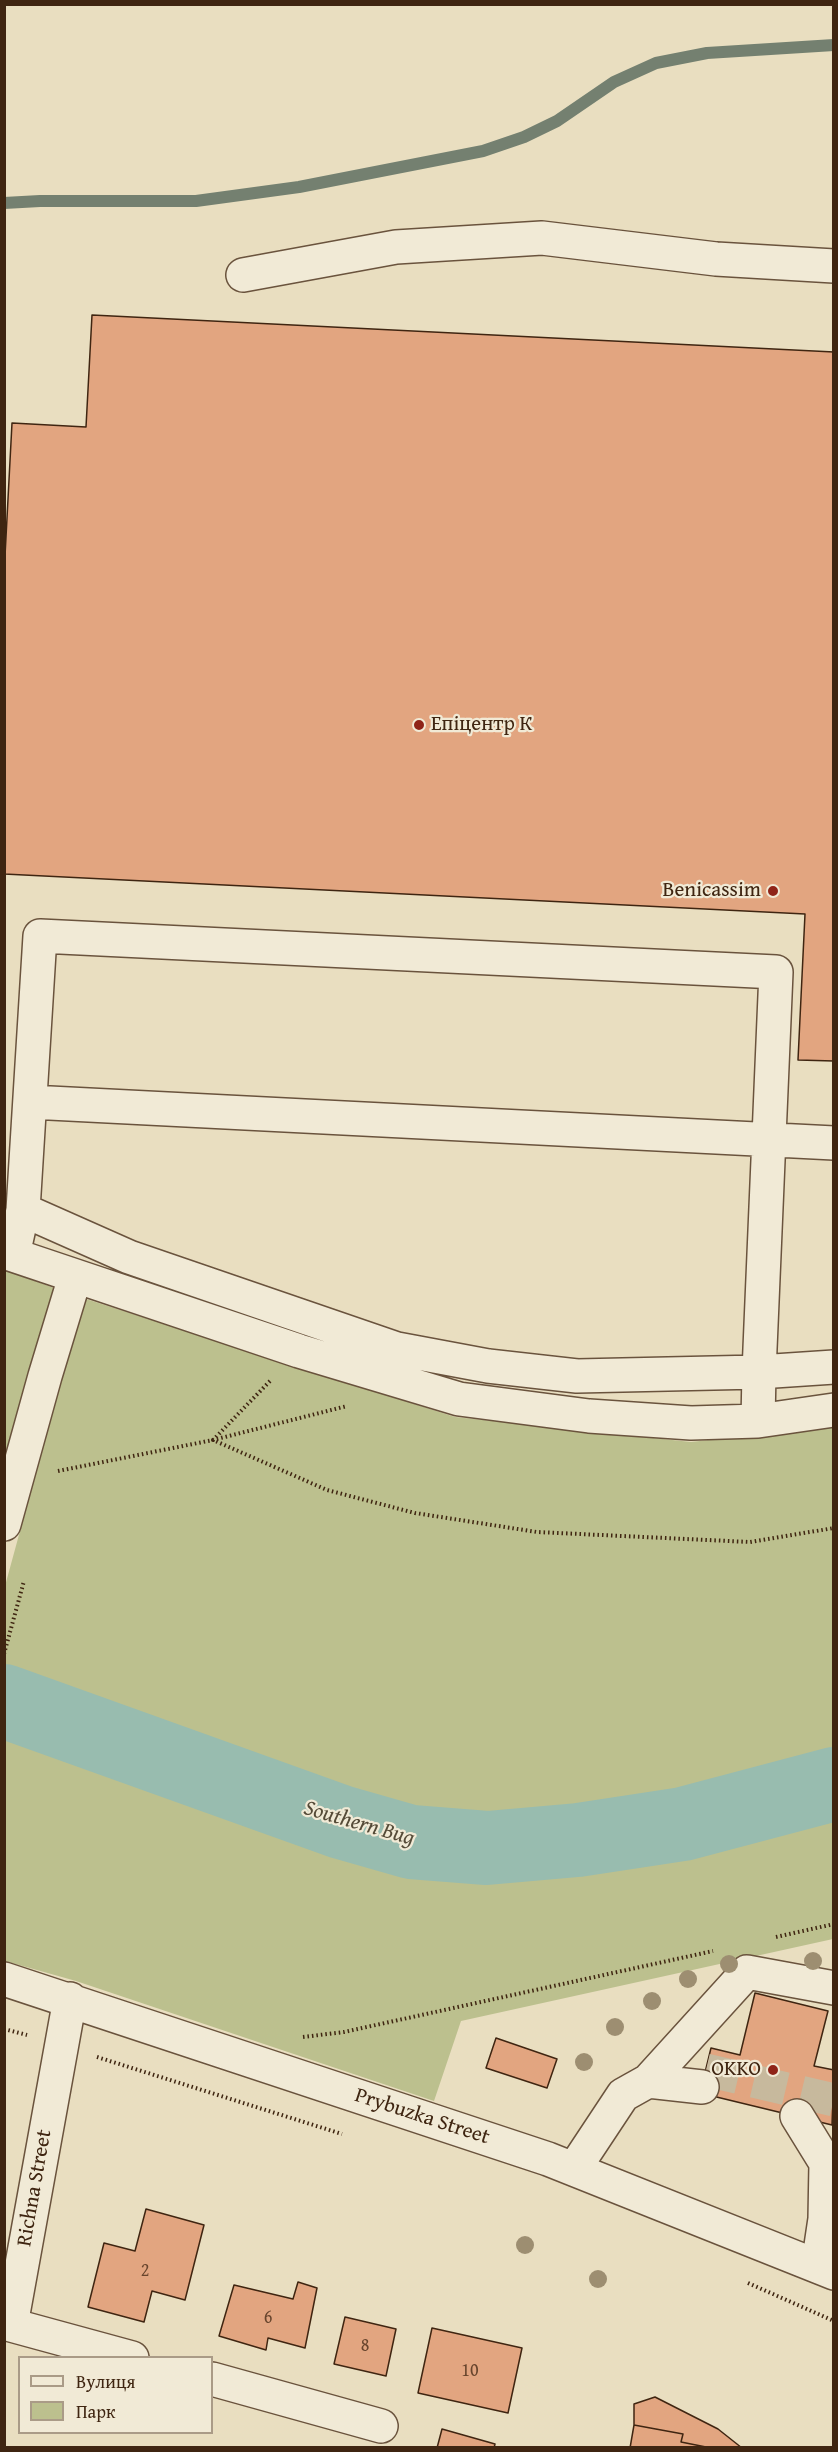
<!DOCTYPE html>
<meta charset="utf-8">
<style>
body{margin:0}
#map{position:relative;width:838px;height:2452px;overflow:hidden;background:#e9dec0;font-family:"Gentium Book Plus",serif}
canvas{display:block}
.frame{position:absolute;inset:0;border:6px solid #3f2511;pointer-events:none}
.legend{position:absolute;left:18px;top:2356px;width:195px;height:78px;box-sizing:border-box;background:#f1ead6;border:2px solid #aa9b87;margin:0;padding:8px 10px;list-style:none;font-size:18px;color:#3f2511}
.legend li{display:flex;align-items:center;gap:12px;height:30px}
.legend b{width:30px;border:2px solid #aa9b87}
</style>
<div id="map">
<canvas width="838" height="2452"></canvas>
<div class="frame"></div>
<ul class="legend">
<li><b style="height:8px;background:#f1ead6"></b>Вулиця</li>
<li><b style="height:16px;background:#bcc08e"></b>Парк</li>
</ul>
</div>
<script>
const context = document.querySelector('canvas').getContext('2d');
context.lineJoin = 'round';
function paint(path, color) { context.fillStyle = color; context.fill(path, 'evenodd'); }
function stroke(path, color, width, dash) { context.strokeStyle = color; context.lineWidth = width; context.lineCap = dash ? 'butt' : 'round'; context.setLineDash(dash || []); context.stroke(path); }
function write(font, color, halo, rows, align = 'center') {
  context.font = font + ' "Gentium Book Plus",serif'; context.lineWidth = 4.5; context.setLineDash([]); context.textBaseline = 'middle'; context.strokeStyle = halo; context.fillStyle = color; for (const [text, x, y, turn = 0] of rows) {
    context.save(); context.translate(x, y); context.rotate((+turn || 0) * Math.PI / 180); context.textAlign = isNaN(turn) ? turn : align; if (halo) context.strokeText(text, 0, 0); context.fillText(text, 0, 0); context.restore();
  }
}
paint(new Path2D(`
 M 5,1270 L 54,1288 L 5,1459 L 4,1270 Z
 M 86,1299 L 455,1417 L 691,1442 L 833,1426 L 833,1939 L 461,2021 L 434,2101 L 76,1981 L 5,1961 L 5,1586 L 61,1381 Z`), '#bcc08e');
stroke(new Path2D(`
 M 4,203 L 40,201 L 196,201 L 299,187 L 483,151 L 524,137 L 557,121 L 614,82 L 656,63 L 707,53 L 834,45`), '#748070', 12);
stroke(new Path2D(`
 M 4,1701 L 341,1822 L 411,1842 L 487,1848 L 578,1840 L 683,1824 L 834,1784`), '#98bcaf', 74);
const building = new Path2D(`
 M 92,315 L 834,352 L 834,1061 L 798,1060 L 805,914 L 4,874 L 4,575 L 12,423 L 86,427 Z
 M 755,1993 L 828,2011 L 814,2066 L 834,2070 L 832,2125 L 700,2093 L 711,2048 L 740,2055 Z
 M 496,2038 L 557,2059 L 547,2088 L 486,2068 Z
 M 146,2209 L 204,2225 L 185,2300 L 152,2291 L 144,2322 L 88,2307 L 104,2243 L 135,2251 Z
 M 298,2282 L 317,2288 L 305,2348 L 268,2338 L 266,2350 L 219,2336 L 234,2285 L 293,2299 Z
 M 345,2317 L 396,2329 L 386,2376 L 334,2364 Z
 M 432,2328 L 522,2348 L 508,2413 L 418,2393 Z
 M 655,2397 L 718,2429 L 742,2448 L 711,2448 L 681,2442 L 683,2434 L 634,2425 L 634,2404 Z
 M 634,2425 L 683,2434 L 681,2442 L 711,2448 L 630,2448 Z
 M 442,2429 L 495,2444 L 494,2448 L 437,2448 Z`);
paint(building, '#e2a580');
stroke(building, '#3f2511', 1.5);
stroke(new Path2D(`
 M 706,2070 L 834,2100`), '#c7b99d', 33, [33, 16]);
const minor = new Path2D(`
 M 243,275 L 396,247 L 542,238 L 716,259 L 834,266
 M 30,1102 L 834,1143
 M 23,1210 L 129,1257 L 397,1349 L 488,1366 L 577,1376 L 759,1372 L 758,1421
 M 4,1252 L 299,1351 L 459,1399 L 589,1416 L 691,1423 L 758,1421 L 834,1410
 M 13,1255 L 23,1210 L 40,936 L 776,972 L 759,1372 L 834,1367
 M 4,1524 L 45,1376 L 75,1277
 M 4,1979 L 548,2159 L 834,2273
 M 70,1999 L 11,2325 L 132,2358
 M 648,2081 L 747,1972 L 834,1988
 M 797,2116 L 826,2163 L 825,2219 L 818,2266
 M 574,2169 L 623,2095 L 648,2081 L 702,2087
 M 212,2379 L 381,2426`);
stroke(minor, '#6a533d', 36);
stroke(new Path2D(`
 M 270,1381 L 213,1440 L 327,1490 L 415,1513 L 537,1532 L 750,1542 L 834,1528
 M 58,1471 L 213,1440 L 347,1406
 M 4,1654 L 24,1581
 M 776,1937 L 834,1924
 M 4,2029 L 27,2035
 M 303,2037 L 344,2032 L 713,1951
 M 97,2057 L 342,2134
 M 748,2283 L 834,2321`), '#3f2511', 4, [1.5, 3]);
stroke(minor, '#f1ead6', 33);
context.fillStyle = '#9d8e71';
for (const [x, y] of [
 [813,1961],
 [729,1964],
 [688,1979],
 [652,2001],
 [615,2027],
 [584,2062],
 [525,2245],
 [598,2279]
]) { context.beginPath(); context.arc(x, y, 9, 0, 2 * Math.PI); context.fill(); }
for (const [x, y, r, color] of [
 [419,725,6,"#8f2418"],
 [773,891,6,"#8f2418"],
 [773,2070,6,"#8f2418"]
]) { const dot = new Path2D(); dot.arc(x, y, r, 0, 2 * Math.PI); context.fillStyle = color; context.fill(dot); stroke(dot, '#f1ead6', 2); }
write('18px', '#68452d', null, [
 ["2",145,2271],
 ["6",268,2318],
 ["8",365,2346],
 ["10",470,2371]
]);
write('21px', '#3f2511', '#f1ead6', [
 ["Епіцентр К",431,725,"left"],
 ["Benicassim",761,891],
 ["OKKO",761,2070]
], 'right');
write('21px', '#3f2511', '#f1ead6', [
 ["Prybuzka Street",422,2117,18],
 ["Richna Street",35,2188,-80]
]);
write('italic 22px', '#554b38', '#f1ead6', [
 ["Southern Bug",359,1824,16]
]);
</script>
